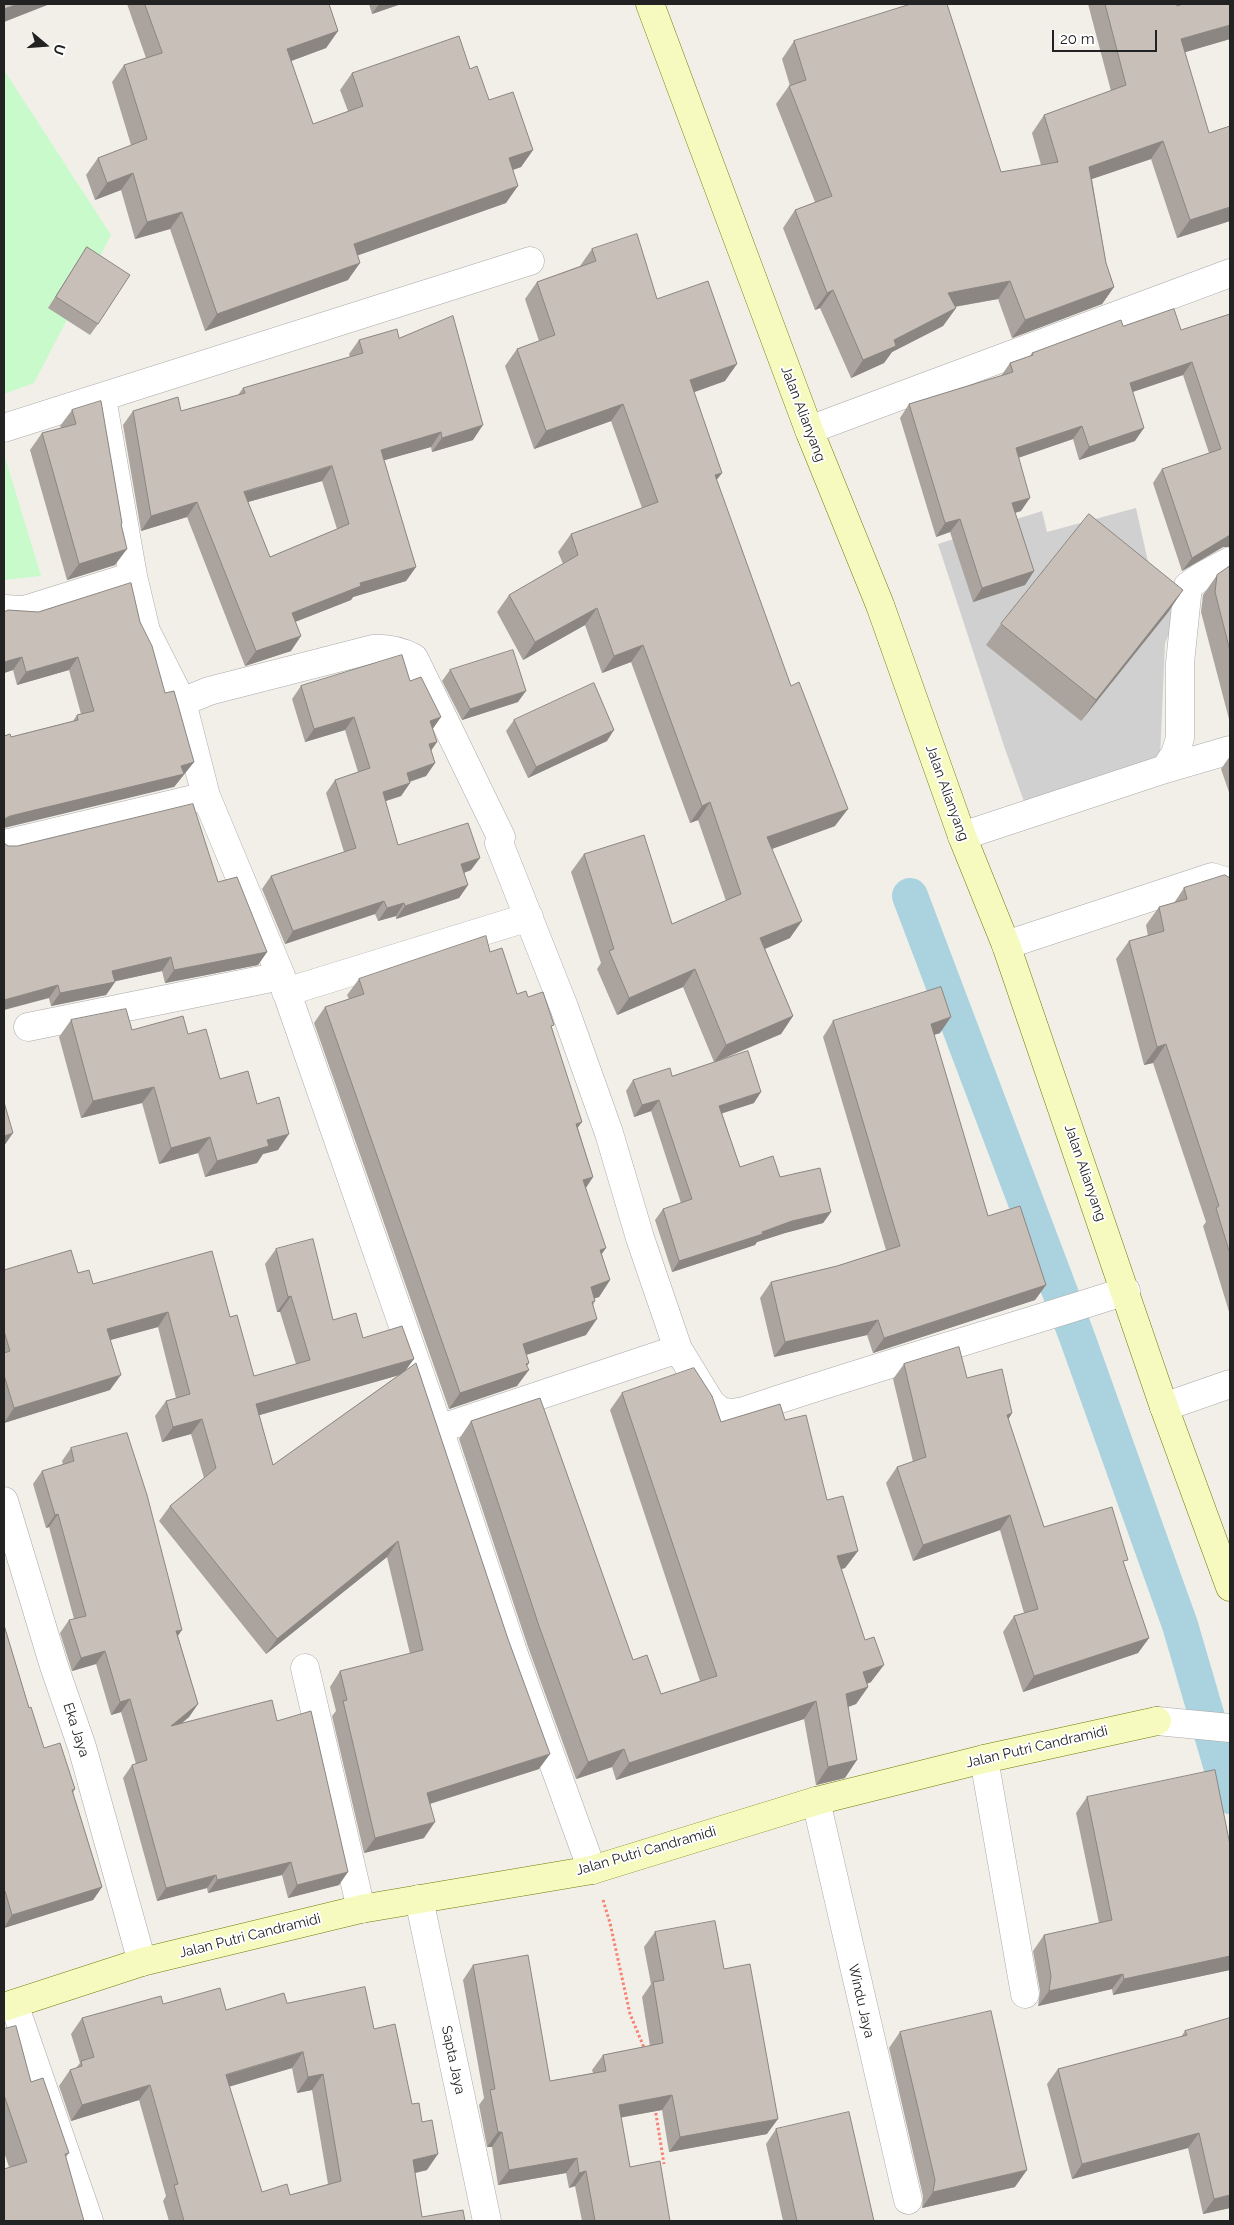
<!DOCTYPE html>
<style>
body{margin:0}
#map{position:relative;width:1234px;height:2225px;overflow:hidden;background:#f2efe9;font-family:Raleway,sans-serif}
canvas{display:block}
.frame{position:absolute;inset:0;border:5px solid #222;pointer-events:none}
.north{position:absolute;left:20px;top:20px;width:50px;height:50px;-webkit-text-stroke:4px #fff;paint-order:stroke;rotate:108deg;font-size:14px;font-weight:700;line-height:20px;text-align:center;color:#222}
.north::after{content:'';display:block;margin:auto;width:18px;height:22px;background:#222;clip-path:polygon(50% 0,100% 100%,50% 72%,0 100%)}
.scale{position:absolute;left:1052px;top:30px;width:105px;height:22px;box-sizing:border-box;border:2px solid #222;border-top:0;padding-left:6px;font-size:15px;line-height:18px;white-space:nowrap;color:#222;-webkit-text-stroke:4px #fff;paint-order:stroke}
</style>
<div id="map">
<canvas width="1234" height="2225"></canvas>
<div class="frame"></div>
<div class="north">U</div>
<div class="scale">20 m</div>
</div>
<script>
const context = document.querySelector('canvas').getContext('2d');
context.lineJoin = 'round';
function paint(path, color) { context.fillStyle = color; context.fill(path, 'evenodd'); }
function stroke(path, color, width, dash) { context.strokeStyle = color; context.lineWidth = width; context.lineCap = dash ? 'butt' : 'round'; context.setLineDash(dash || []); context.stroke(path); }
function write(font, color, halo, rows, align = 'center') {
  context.font = font + ' Raleway,sans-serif'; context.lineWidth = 4; context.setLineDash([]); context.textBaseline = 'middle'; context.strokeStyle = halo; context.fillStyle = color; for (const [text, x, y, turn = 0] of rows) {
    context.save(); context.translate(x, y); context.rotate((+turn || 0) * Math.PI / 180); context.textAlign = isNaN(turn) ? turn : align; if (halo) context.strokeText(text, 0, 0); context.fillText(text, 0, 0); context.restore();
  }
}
paint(new Path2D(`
 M 1136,508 L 1151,575 L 1187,596 L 1165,643 L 1160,758 L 1025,804 L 1005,749 L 938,544 L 1042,511 L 1047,532 Z`), '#d0d0d0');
paint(new Path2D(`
 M 4,70 L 111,235 L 34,383 L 4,394 Z
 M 4,457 L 5,457 L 41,576 L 4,580 Z`), '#c8facc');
stroke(new Path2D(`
 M 910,896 L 1077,1337 L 1180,1625 L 1230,1796`), '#aad3df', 36);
const street = new Path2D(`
 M 102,398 L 133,576 L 146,631 L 182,702
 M 4,428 L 530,261
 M 809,430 L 1230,273
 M 4,609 L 24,610 L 133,576
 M 1165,769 L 1230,750
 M 962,836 L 1165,769 L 1175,754 L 1180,738 L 1180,663 L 1188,586 L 1202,576 L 1230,561
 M 4,844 L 206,796
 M 1006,945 L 1212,877 L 1225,881 L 1230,887
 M 286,992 L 529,917
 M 28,1027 L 281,976
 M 1164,1407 L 1230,1384
 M 439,1429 L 678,1349
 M 4,1501 L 54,1666 L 82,1747 L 142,1962
 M 305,1668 L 361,1909
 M 1157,1721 L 1230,1728
 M 984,1759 L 1025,1994
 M 816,1801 L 908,2200
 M 592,1870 L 512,1649 L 439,1429 L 281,976 L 206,796 L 182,702 L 209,691 L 373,649 C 388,648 401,651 414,658 L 501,837 L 499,843 L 564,1007 L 609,1133 L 640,1238 L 678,1349 L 711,1403 L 720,1411 L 731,1413 L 744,1411 C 870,1368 999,1332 1126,1291
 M 419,1899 L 487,2221
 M 14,2004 L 89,2221`);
const secondary = new Path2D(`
 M 650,4 L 809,430 L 880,605 L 962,836 L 1006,945 L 1164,1407 L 1230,1587
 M 4,2007 L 142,1962 L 361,1909 L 592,1870 L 816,1801 L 984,1759 L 1157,1721`);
stroke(street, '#a9a9a9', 29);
stroke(secondary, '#707d05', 29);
stroke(new Path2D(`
 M 603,1900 L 610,1923 L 630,2014 L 645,2050
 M 655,2108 L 664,2164`), '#fa8072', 3, [2.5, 2.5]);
stroke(street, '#fff', 28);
stroke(secondary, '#f7fabf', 28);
paint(new Path2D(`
 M 127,4 L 329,4 L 338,31 L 326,48 L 291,61 L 313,124 L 348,111 L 340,90 L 352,73 L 470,69 L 489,100 L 533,150 L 521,167 L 513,170 L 506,203 L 358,255 L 348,280 L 205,331 L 170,229 L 135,239 L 121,190 L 95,200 L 86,175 L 98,158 L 131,145 L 112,82 L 124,65 L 146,58 Z
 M 369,4 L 401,4 L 372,14 Z
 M 1088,4 L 1177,4 L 1177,6 L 1230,39 L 1185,52 L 1230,221 L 1177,238 L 1151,159 L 1092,179 L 1106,263 L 1114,287 L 1102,304 L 1012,338 L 998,299 L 955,307 L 956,308 L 943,326 L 892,352 L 884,363 L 851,378 L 820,308 L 815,310 L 783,228 L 795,210 L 815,202 L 776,104 L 789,86 L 790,86 L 782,59 L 794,41 L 1001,172 L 1041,165 L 1032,133 L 1044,115 L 1111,91 Z
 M 87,247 L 98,324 L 90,335 L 48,308 Z
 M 592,249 L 657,299 L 725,381 L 694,392 L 722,473 L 716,480 L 835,826 L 772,849 L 790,938 L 765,949 L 793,1016 L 781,1034 L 716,1062 L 754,1103 L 722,1113 L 740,1167 L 780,1177 L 831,1212 L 823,1223 L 785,1233 L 757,1242 L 755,1245 L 672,1272 L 655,1220 L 663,1209 L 681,1203 L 651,1111 L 634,1117 L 626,1091 L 633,1080 L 672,1076 L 714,1062 L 683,987 L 617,1015 L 597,969 L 601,963 L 571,872 L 584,854 L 672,924 L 726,901 L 698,820 L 690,823 L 631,662 L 602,673 L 585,625 L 523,660 L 497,612 L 509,595 L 563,564 L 558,552 L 571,534 L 642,508 L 611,421 L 534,449 L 505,366 L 517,349 L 539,341 L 525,299 L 537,282 L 580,266 Z
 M 1230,314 L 1230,547 L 1223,547 L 1182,571 L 1153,483 L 1162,469 L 1209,453 L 1183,375 L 1133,392 L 1135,441 L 1079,460 L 1073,439 L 1018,458 L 1021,511 L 1015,513 L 1034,571 L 1025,585 L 973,602 L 950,532 L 936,537 L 900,418 L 909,404 L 1001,376 L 1010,363 L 1030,356 L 1032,353 L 1123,326 L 1181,330 Z
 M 399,338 L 473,440 L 432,452 L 431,447 L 384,460 L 416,567 L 406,581 L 353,597 L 351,600 L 295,622 L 291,651 L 245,666 L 187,517 L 141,531 L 123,425 L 133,411 L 181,411 L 238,395 L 243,388 L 350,357 L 349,354 L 359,340 ZM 322,481 L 337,529 L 270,557 L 248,502 Z
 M 72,410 L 122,523 L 121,525 L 115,565 L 67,580 L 30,450 L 42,433 L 61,428 L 60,426 Z
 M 1230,566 L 1230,723 L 1201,612 L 1203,595 L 1217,575 Z
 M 1169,611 L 1081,721 L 986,645 L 1001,624 Z
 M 4,612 L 140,622 L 165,693 L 194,762 L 174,787 L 11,737 L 73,721 L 77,715 L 81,714 L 69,670 L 17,685 L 13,670 L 4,673 Z
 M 450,670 L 518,702 L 462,720 L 442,681 Z
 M 410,681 L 441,717 L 432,729 L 437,742 L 431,750 L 435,763 L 426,776 L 410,782 L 410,783 L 401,796 L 385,801 L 398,845 L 471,870 L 464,873 L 468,885 L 459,898 L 396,919 L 396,916 L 378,921 L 375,914 L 285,944 L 262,889 L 271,876 L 344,852 L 326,793 L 335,780 L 358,772 L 345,730 L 305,742 L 292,699 L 301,686 Z
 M 514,720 L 607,741 L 528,778 L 506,731 Z
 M 1230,756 L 1230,795 L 1221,769 Z
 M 8,846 L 218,882 L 267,952 L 258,965 L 165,983 L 162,971 L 115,981 L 115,982 L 106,995 L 51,1006 Z
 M 1230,878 L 1230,1315 L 1203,1226 L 1206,1222 L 1153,1063 L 1144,1065 L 1116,959 L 1129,941 L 1148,936 L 1146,925 L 1159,907 L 1174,903 L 1184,888 Z
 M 490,952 L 517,994 L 528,997 L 552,1028 L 578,1128 L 593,1177 L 586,1188 L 602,1255 L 610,1280 L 599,1297 L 594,1298 L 595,1301 L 593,1305 L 586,1335 L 526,1355 L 527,1365 L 517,1386 L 449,1409 L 314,1023 L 325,1007 L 349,999 L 347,995 L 359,979 Z
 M 71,1020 L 132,1030 L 188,1034 L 220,1079 L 257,1104 L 278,1150 L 263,1154 L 257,1163 L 205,1177 L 198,1153 L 159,1164 L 142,1103 L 81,1118 L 59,1037 Z
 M 833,1021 L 940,1033 L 934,1035 L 988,1216 L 1046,1285 L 1035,1300 L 873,1353 L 867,1335 L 774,1357 L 760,1298 L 771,1282 L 837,1266 L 886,1250 L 823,1037 Z
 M 276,1249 L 333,1320 L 363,1338 L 406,1370 L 539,1769 L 430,1804 L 424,1838 L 364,1853 L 332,1716 L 336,1711 L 330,1687 L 340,1671 L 410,1654 L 387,1557 L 266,1654 L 159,1521 L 170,1506 L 204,1478 L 191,1434 L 162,1442 L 155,1416 L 166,1401 L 176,1398 L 158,1327 L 110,1340 L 110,1390 L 4,1423 L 4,1270 L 78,1273 L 93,1284 L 230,1317 L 254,1376 L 296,1364 L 280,1312 L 277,1312 L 265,1264 ZM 399,1375 L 273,1465 L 259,1415 Z
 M 904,1364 L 967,1378 L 1012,1413 L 1008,1420 L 1044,1527 L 1124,1565 L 1149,1638 L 1138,1653 L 1023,1692 L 1003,1632 L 1014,1616 L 1024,1613 L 1000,1530 L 913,1561 L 886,1483 L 897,1467 L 913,1462 L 893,1379 Z
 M 622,1393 L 721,1422 L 785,1420 L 827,1500 L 858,1551 L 845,1568 L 841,1569 L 871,1682 L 867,1684 L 868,1687 L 856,1704 L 848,1707 L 845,1778 L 816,1785 L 804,1719 L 616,1780 L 612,1767 L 576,1779 L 527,1644 L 459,1439 L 471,1421 L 633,1660 L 661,1694 L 700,1681 L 610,1410 Z
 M 71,1448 L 178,1636 L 198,1704 L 189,1717 L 181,1724 L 277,1721 L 339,1885 L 288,1898 L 282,1875 L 208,1893 L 207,1888 L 157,1901 L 123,1778 L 132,1765 L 136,1764 L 121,1712 L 111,1715 L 96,1664 L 72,1671 L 60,1633 L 69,1620 L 74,1619 L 49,1527 L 46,1528 L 33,1484 L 42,1471 L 63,1465 L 62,1461 Z
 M 4,1625 L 29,1708 L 44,1748 L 75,1789 L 73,1793 L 102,1887 L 93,1900 L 4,1928 Z
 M 1087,1797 L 1230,1845 L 1230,1970 L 1113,1995 L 1112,1989 L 1038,2006 L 1040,1991 L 1033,1951 L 1044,1935 L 1099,1923 L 1076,1813 Z
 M 655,1932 L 724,1969 L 767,2134 L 669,2152 L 662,2110 L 621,2117 L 630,2167 L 670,2221 L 582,2221 L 575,2186 L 569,2188 L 566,2173 L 498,2185 L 492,2147 L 487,2147 L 479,2105 L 484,2098 L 463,1980 L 473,1965 L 550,2081 L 593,2073 L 592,2070 L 603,2055 L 650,2046 L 642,1997 L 651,1984 L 644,1947 Z
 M 287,2003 L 374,2029 L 412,2104 L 427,2170 L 415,2173 L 422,2217 L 465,2221 L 169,2221 L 163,2201 L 166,2196 L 139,2100 L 71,2121 L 59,2086 L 70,2070 L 76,2068 L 80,2063 L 71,2034 L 82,2018 L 163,2004 L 226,2010 ZM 292,2068 L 297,2093 L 312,2090 L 328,2184 L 290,2195 L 262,2192 L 229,2086 Z
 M 1230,2018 L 1230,2208 L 1203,2214 L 1188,2148 L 1072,2179 L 1047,2084 L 1058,2069 L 1181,2037 L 1185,2031 Z
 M 4,2029 L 69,2153 L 66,2157 L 9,2167 L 4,2152 Z
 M 900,2032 L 1015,2187 L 922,2208 L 923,2196 L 889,2048 Z
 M 776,2129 L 874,2221 L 783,2221 L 766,2144 Z`), '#aba49e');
paint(new Path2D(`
 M 18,4 L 50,4 L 4,22 L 4,9 Z
 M 379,4 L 401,4 L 372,14 Z
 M 1230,25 L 1230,39 L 1169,57 L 1181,39 Z
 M 338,31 L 326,48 L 275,67 L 287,49 Z
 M 1163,141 L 1151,159 L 1077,184 L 1089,167 Z
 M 533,150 L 521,167 L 497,175 L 509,158 Z
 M 133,173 L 121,190 L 95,200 L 107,183 Z
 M 518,186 L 506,203 L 342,261 L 354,244 Z
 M 1230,207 L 1230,221 L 1177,238 L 1190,220 Z
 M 182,212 L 170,229 L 135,239 L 147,222 Z
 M 360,263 L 348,280 L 205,331 L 217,314 Z
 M 1010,281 L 998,299 L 935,310 L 948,293 Z
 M 1114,287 L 1102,304 L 1012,338 L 1025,320 Z
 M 833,290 L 820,308 L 815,310 L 827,293 Z
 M 956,308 L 943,326 L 892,352 L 884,363 L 851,378 L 863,360 L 894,340 Z
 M 1192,362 L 1183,375 L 1120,396 L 1130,383 Z
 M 737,364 L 725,381 L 678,398 L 690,380 Z
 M 623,404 L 611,421 L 534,449 L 546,431 Z
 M 483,425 L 473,440 L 432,452 L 442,438 Z
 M 1082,426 L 1073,439 L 1006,462 L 1016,448 Z
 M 1144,428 L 1135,441 L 1079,460 L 1089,447 Z
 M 441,432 L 431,447 L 371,464 L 381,450 Z
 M 332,466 L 322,481 L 234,506 L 244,492 Z
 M 722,473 L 709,490 L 715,475 Z
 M 1030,498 L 1021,511 L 1003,516 L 1012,503 Z
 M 197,502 L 187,517 L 141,531 L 151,516 Z
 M 960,519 L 950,532 L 936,537 L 945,523 Z
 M 1230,535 L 1230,547 L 1223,547 L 1182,571 L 1192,558 Z
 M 127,549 L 115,565 L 67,580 L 79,564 Z
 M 416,567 L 406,581 L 353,597 L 351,600 L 282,627 L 292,613 L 360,583 Z
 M 1034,571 L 1025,585 L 973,602 L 982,588 Z
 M 1183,590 L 1169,611 L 1081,721 L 1096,700 Z
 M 597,608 L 585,625 L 523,660 L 535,642 Z
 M 301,636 L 291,651 L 245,666 L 256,651 Z
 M 643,645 L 631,662 L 602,673 L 614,656 Z
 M 22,657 L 13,670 L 4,673 L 4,662 Z
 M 78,657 L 69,670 L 17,685 L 26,672 Z
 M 526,691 L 518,702 L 462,720 L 470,709 Z
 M 354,717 L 345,730 L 305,742 L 314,729 Z
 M 441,717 L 432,730 L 430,721 Z
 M 614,730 L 607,741 L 528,778 L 536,767 Z
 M 437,742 L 428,755 L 429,744 Z
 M 194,762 L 174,787 L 4,828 L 4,819 L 10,816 Z
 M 435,763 L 426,776 L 398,785 L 407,773 Z
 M 410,783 L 401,796 L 374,805 L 383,792 Z
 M 710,802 L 698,820 L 690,823 L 702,806 Z
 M 848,809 L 835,826 L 755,855 L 767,837 Z
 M 480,858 L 471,870 L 452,877 L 461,864 Z
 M 468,885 L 459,898 L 396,919 L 405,906 Z
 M 384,901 L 375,914 L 285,944 L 293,931 Z
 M 404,903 L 396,916 L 378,921 L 387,908 Z
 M 802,921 L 790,938 L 748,956 L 760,938 Z
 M 267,952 L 258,965 L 165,983 L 174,970 Z
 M 171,957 L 162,971 L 103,984 L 112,971 Z
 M 695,969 L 683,987 L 617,1015 L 629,998 Z
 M 115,982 L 106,995 L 51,1006 L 60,993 Z
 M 58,985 L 49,998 L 4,1010 L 4,1000 Z
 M 793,1016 L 781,1034 L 714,1062 L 726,1045 Z
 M 951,1017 L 940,1033 L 921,1039 L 931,1024 Z
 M 1166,1044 L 1153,1063 L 1144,1065 L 1157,1047 Z
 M 154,1087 L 142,1103 L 81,1118 L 93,1101 Z
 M 761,1092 L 754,1103 L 711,1117 L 719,1106 Z
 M 659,1100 L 651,1111 L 634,1117 L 642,1105 Z
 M 582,1122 L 570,1138 L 576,1124 Z
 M 13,1133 L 4,1146 L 4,1136 Z
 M 289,1134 L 278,1150 L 263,1154 L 257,1163 L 205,1177 L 217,1161 L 267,1140 Z
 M 210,1137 L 198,1153 L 159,1164 L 171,1148 Z
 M 593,1177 L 582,1193 L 583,1180 Z
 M 831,1212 L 823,1223 L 785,1233 L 757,1242 L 755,1245 L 672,1272 L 679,1261 L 792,1221 Z
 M 606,1248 L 595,1264 L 600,1250 Z
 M 610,1280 L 599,1297 L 580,1303 L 591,1287 Z
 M 1046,1285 L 1035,1300 L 873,1353 L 884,1338 Z
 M 291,1296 L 280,1312 L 277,1312 L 288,1297 Z
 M 168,1312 L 158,1327 L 96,1344 L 107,1329 Z
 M 597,1319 L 586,1335 L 511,1360 L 523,1344 Z
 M 878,1320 L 867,1335 L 774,1357 L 785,1342 Z
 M 414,1359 L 403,1374 L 246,1419 L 256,1404 Z
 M 529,1363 L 522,1372 L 529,1370 L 517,1386 L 449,1409 L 460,1393 Z
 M 121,1375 L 110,1390 L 4,1423 L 14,1408 Z
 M 1012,1413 L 1002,1429 L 1007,1415 Z
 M 202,1419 L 191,1434 L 162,1442 L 173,1427 Z
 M 58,1514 L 49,1527 L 46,1528 L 55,1515 Z
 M 1010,1515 L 1000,1530 L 913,1561 L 923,1545 Z
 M 398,1541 L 387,1557 L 266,1654 L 277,1639 Z
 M 858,1551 L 845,1568 L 824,1574 L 837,1556 Z
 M 182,1630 L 173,1643 L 176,1631 Z
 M 1149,1638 L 1138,1653 L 1023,1692 L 1034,1676 Z
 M 105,1651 L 96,1664 L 72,1671 L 81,1658 Z
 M 884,1665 L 871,1682 L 851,1690 L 863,1672 Z
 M 868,1687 L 856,1704 L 834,1712 L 846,1694 Z
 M 130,1699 L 121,1712 L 111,1715 L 120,1702 Z
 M 816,1701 L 804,1719 L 616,1780 L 629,1763 Z
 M 198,1704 L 189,1717 L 162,1739 L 171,1726 Z
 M 624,1749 L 612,1767 L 576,1779 L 588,1762 Z
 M 550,1754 L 539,1769 L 416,1808 L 427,1793 Z
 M 857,1760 L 845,1778 L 816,1785 L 828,1767 Z
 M 435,1822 L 424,1838 L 364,1853 L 375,1838 Z
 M 291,1862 L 282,1875 L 208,1893 L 217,1880 Z
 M 348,1872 L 339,1885 L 288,1898 L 297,1885 Z
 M 216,1875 L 207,1888 L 157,1901 L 166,1888 Z
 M 102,1887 L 93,1900 L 4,1928 L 12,1915 Z
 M 1230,1956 L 1230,1970 L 1113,1995 L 1124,1979 Z
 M 1123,1974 L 1112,1989 L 1038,2006 L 1049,1991 Z
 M 303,2052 L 292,2068 L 215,2091 L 226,2075 Z
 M 323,2074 L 312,2090 L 297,2093 L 308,2077 Z
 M 150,2085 L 139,2100 L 71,2121 L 82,2105 Z
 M 672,2095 L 662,2110 L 608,2120 L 619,2105 Z
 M 778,2119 L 767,2134 L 669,2152 L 680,2137 Z
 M 498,2132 L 502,2132 L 492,2147 L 487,2147 Z
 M 1199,2133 L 1188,2148 L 1072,2179 L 1082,2164 Z
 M 438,2154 L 427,2170 L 402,2176 L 413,2160 Z
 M 577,2158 L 566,2173 L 498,2185 L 509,2170 Z
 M 1027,2170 L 1015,2187 L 922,2208 L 933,2192 Z
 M 586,2171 L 575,2186 L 569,2188 L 579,2173 Z
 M 1230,2195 L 1230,2208 L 1203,2214 L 1214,2199 Z`), '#8b8681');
const building = new Path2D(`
 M 4,4 L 18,4 L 4,9 Z
 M 145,4 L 329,4 L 338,31 L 287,49 L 313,124 L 363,106 L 352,73 L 459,36 L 470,69 L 477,66 L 489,100 L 513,92 L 533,150 L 509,158 L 518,186 L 354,244 L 360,263 L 217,314 L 182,212 L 147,222 L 133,173 L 107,183 L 98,158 L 147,139 L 124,65 L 162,53 Z
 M 911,4 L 947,4 L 1001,172 L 1058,162 L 1044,115 L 1126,85 L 1105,4 L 1177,4 L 1177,6 L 1183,4 L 1230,4 L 1230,25 L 1181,39 L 1209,133 L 1230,126 L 1230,207 L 1190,220 L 1163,141 L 1089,167 L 1106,263 L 1114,287 L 1025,320 L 1010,281 L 948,293 L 956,308 L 894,340 L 896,346 L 863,360 L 833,290 L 827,293 L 795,210 L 832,196 L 789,86 L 806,80 L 794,41 Z
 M 637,234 L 657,299 L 708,281 L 737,364 L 690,380 L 722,473 L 715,475 L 791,686 L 799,682 L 848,809 L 767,837 L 802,921 L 760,938 L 793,1016 L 726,1045 L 695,969 L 629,998 L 609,951 L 614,949 L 584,854 L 644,835 L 672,924 L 741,894 L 710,802 L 702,806 L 643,645 L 614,656 L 597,608 L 535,642 L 509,595 L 578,555 L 571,534 L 658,502 L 623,404 L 546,431 L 517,349 L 555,335 L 537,282 L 596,261 L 592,249 Z
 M 87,247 L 130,275 L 98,324 L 56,297 Z
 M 1174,309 L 1181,330 L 1230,314 L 1230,535 L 1192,558 L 1162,469 L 1221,449 L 1192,362 L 1130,383 L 1144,428 L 1089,447 L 1082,426 L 1016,448 L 1030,498 L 1012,503 L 1034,571 L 982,588 L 960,519 L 945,523 L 909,404 L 1013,372 L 1010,363 L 1033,355 L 1032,353 L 1121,320 L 1123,326 Z
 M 453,316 L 483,425 L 442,438 L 441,432 L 381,450 L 416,567 L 360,583 L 361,586 L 292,613 L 301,636 L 256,651 L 197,502 L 151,516 L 133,411 L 178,397 L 181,411 L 245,393 L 243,388 L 363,353 L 359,340 L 397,329 L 399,338 ZM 332,466 L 349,524 L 270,557 L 244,492 Z
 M 101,401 L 122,523 L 121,524 L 127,549 L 79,564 L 42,433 L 76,424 L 72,410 Z
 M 1089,514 L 1183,590 L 1096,700 L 1001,624 Z
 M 1230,566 L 1230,651 L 1215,592 L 1217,575 Z
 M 131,583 L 140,622 L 152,646 L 165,693 L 174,691 L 194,762 L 181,766 L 184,774 L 10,816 L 4,819 L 4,736 L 10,734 L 11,737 L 78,720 L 77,715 L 94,711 L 78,657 L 26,672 L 22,657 L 4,662 L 4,612 L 8,610 L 38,612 Z
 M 513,650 L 526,691 L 470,709 L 450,670 Z
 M 402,655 L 410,681 L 421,677 L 441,717 L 430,721 L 437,742 L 429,744 L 435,763 L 407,773 L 410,783 L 383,792 L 398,845 L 468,823 L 480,858 L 461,864 L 468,885 L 405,906 L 404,903 L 387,908 L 384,901 L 293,931 L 271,876 L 356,848 L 335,780 L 370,768 L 354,717 L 314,729 L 301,686 Z
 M 594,683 L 614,730 L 536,767 L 514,720 Z
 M 193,804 L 218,882 L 237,877 L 267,952 L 174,970 L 171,957 L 112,971 L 115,982 L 60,993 L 58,985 L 4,1000 L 4,843 L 8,846 L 17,846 Z
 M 1225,875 L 1230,878 L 1230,1254 L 1216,1208 L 1219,1206 L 1166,1044 L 1157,1047 L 1129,941 L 1164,931 L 1159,907 L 1187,899 L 1184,888 Z
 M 486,936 L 490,952 L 502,948 L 517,994 L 526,991 L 528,997 L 543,992 L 554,1025 L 551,1026 L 582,1122 L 576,1124 L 593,1177 L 583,1180 L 606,1248 L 600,1250 L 610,1280 L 591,1287 L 595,1301 L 592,1302 L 597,1319 L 523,1344 L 529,1363 L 526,1364 L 529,1370 L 460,1393 L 325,1007 L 364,994 L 359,979 Z
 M 941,987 L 951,1017 L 931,1024 L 988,1216 L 1020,1206 L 1046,1285 L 884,1338 L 878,1320 L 785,1342 L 771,1282 L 837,1266 L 900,1246 L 833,1021 Z
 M 126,1009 L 132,1030 L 183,1016 L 188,1034 L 206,1029 L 220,1079 L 248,1071 L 257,1104 L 279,1097 L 289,1134 L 267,1140 L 269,1146 L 217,1161 L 210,1137 L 171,1148 L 154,1087 L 93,1101 L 71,1020 Z
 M 748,1051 L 761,1092 L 719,1106 L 740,1167 L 773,1156 L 780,1177 L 820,1168 L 831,1212 L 792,1221 L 762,1232 L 763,1234 L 679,1261 L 663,1209 L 692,1199 L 659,1100 L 642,1105 L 633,1080 L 670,1068 L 672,1076 Z
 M 4,1102 L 13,1133 L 4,1136 Z
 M 313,1239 L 333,1320 L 356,1313 L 363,1338 L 402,1326 L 414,1359 L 256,1404 L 273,1465 L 416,1363 L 508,1639 L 550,1754 L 427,1793 L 435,1822 L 375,1838 L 343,1701 L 347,1700 L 340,1671 L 423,1650 L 398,1541 L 277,1639 L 170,1506 L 216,1468 L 202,1419 L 173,1427 L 166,1401 L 190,1394 L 168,1312 L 107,1329 L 121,1375 L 14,1408 L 4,1375 L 4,1353 L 10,1351 L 4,1331 L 4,1270 L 71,1250 L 78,1273 L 89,1270 L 93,1284 L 212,1251 L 230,1317 L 237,1315 L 254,1376 L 310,1360 L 291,1296 L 288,1297 L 276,1249 Z
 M 959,1347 L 967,1378 L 1002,1369 L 1012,1413 L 1007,1415 L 1044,1527 L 1112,1507 L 1128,1560 L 1123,1561 L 1149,1638 L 1034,1676 L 1014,1616 L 1038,1609 L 1010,1515 L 923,1545 L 897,1467 L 926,1457 L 904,1364 Z
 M 694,1368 L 712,1396 L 721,1422 L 780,1404 L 785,1420 L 806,1415 L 827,1500 L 843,1496 L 858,1551 L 837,1556 L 865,1640 L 874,1637 L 884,1665 L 863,1672 L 868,1687 L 846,1694 L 857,1760 L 828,1767 L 816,1701 L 629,1763 L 624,1749 L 588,1762 L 539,1626 L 471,1421 L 540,1398 L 633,1660 L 647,1655 L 661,1694 L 717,1676 L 622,1393 Z
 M 127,1433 L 147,1495 L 182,1630 L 176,1631 L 198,1704 L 171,1726 L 272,1700 L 277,1721 L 311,1711 L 348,1872 L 297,1885 L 291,1862 L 217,1880 L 216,1875 L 166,1888 L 132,1765 L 147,1760 L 130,1699 L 120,1702 L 105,1651 L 81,1658 L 69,1620 L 86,1616 L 58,1514 L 55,1515 L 42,1471 L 74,1461 L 71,1448 Z
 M 4,1625 L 29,1708 L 31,1707 L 44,1748 L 60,1743 L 75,1789 L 72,1790 L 102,1887 L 12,1915 L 5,1891 L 4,1891 Z
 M 1215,1770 L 1230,1845 L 1230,1956 L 1124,1979 L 1123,1974 L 1049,1991 L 1051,1976 L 1044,1935 L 1112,1920 L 1087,1797 Z
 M 715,1921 L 724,1969 L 750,1964 L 778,2119 L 680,2137 L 672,2095 L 619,2105 L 630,2167 L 660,2161 L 670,2221 L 595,2221 L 586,2171 L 579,2173 L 577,2158 L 509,2170 L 502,2132 L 498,2132 L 490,2090 L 495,2089 L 473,1965 L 528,1955 L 550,2081 L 606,2071 L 603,2055 L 663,2043 L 653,1982 L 664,1980 L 655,1932 Z
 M 365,1987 L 374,2029 L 395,2024 L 412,2104 L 419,2103 L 422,2122 L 432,2120 L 438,2154 L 413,2160 L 422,2217 L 463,2210 L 465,2221 L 184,2221 L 174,2185 L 178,2184 L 150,2085 L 82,2105 L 70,2070 L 82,2066 L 81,2061 L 94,2057 L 82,2018 L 161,1996 L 163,2004 L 220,1988 L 226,2010 L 284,1993 L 287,2003 ZM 303,2052 L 308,2077 L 323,2074 L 341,2181 L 290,2195 L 287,2184 L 262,2192 L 226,2075 Z
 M 991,2011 L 1027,2170 L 933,2192 L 935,2180 L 900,2032 Z
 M 1230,2018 L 1230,2195 L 1214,2199 L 1199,2133 L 1082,2164 L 1058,2069 L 1187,2035 L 1185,2031 Z
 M 16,2026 L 31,2082 L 43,2078 L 69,2153 L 65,2154 L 84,2221 L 4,2221 L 4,2169 L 27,2162 L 4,2095 L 4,2029 Z
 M 849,2112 L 874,2221 L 797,2221 L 776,2129 Z`);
paint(building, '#c7bfb8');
stroke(building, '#8b8681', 1);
write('14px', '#222', '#fff', [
 ["Jalan Alianyang",803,414,69],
 ["Jalan Alianyang",947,793,70],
 ["Jalan Alianyang",1085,1173,71],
 ["Eka Jaya",76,1730,72],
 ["Jalan Putri Candramidi",1037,1747,-13],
 ["Jalan Putri Candramidi",646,1851,-16],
 ["Jalan Putri Candramidi",250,1936,-14],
 ["Windu Jaya",861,2001,77],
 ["Sapta Jaya",453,2060,78]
]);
</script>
